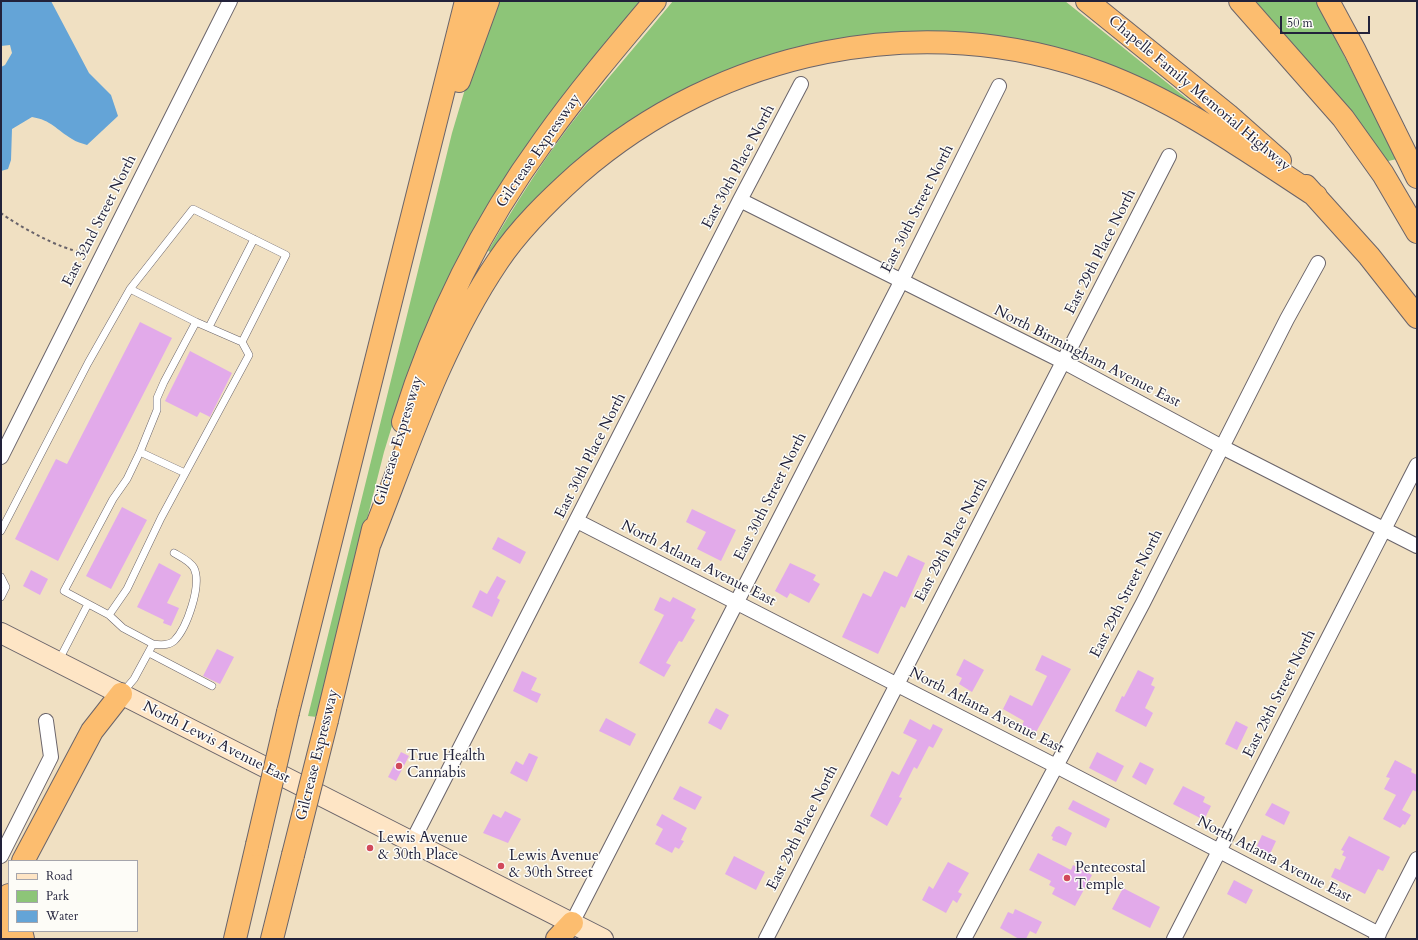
<!DOCTYPE html>
<style>
body{margin:0}
#map{position:relative;width:1418px;height:940px;overflow:hidden;background:#f0e0c2;font-family:Cardo,serif}
canvas{display:block}
.frame{position:absolute;inset:0;border:2px solid #22223b;pointer-events:none}
.legend{position:absolute;left:8px;top:860px;width:130px;height:72px;box-sizing:border-box;background:#fdfcf7;border:1px solid #a5a5ac;margin:0;padding:5px 7px;list-style:none;font-size:12px;color:#22223b}
.legend li{display:flex;align-items:center;gap:8px;height:20px}
.legend b{width:20px;border:1px solid #a5a5ac}
.scale{position:absolute;left:1280px;top:16px;width:90px;height:18px;box-sizing:border-box;border:2px solid #22223b;border-top:0;padding-left:5px;font-size:12px;line-height:14px;white-space:nowrap;color:#22223b;-webkit-text-stroke:3px #fdfcf7;paint-order:stroke}
</style>
<div id="map">
<canvas width="1418" height="940"></canvas>
<div class="frame"></div>
<ul class="legend">
<li><b style="height:5px;background:#fee5c5"></b>Road</li>
<li><b style="height:11px;background:#8dc578"></b>Park</li>
<li><b style="height:11px;background:#64a4d7"></b>Water</li>
</ul>
<div class="scale">50 m</div>
</div>
<script>
const context = document.querySelector('canvas').getContext('2d');
context.lineJoin = 'round';
function paint(path, color) { context.fillStyle = color; context.fill(path, 'evenodd'); }
function stroke(path, color, width, dash) { context.strokeStyle = color; context.lineWidth = width; context.lineCap = dash ? 'butt' : 'round'; context.setLineDash(dash || []); context.stroke(path); }
function write(font, color, halo, rows, align = 'center') {
  context.font = font + ' Cardo,serif'; context.lineWidth = 3; context.setLineDash([]); context.textBaseline = 'middle'; context.strokeStyle = halo; context.fillStyle = color; for (const [text, x, y, turn = 0] of rows) {
    context.save(); context.translate(x, y); context.rotate((+turn || 0) * Math.PI / 180); context.textAlign = isNaN(turn) ? turn : align; if (halo) context.strokeText(text, 0, 0); context.fillText(text, 0, 0); context.restore();
  }
}
paint(new Path2D(`
 M 496,1 L 644,1 L 603,50 L 403,390 L 384,452 L 317,717 L 308,716 L 452,133 L 482,32 Z
 M 673,1 L 1065,1 L 1191,102 L 1189,107 L 1134,79 L 913,36 L 679,96 L 495,254 L 488,251 C 516,203 546,155 581,111 C 611,74 643,38 673,1 Z
 M 1250,1 L 1316,1 L 1397,159 L 1384,162 Z`), '#8dc578');
paint(new Path2D(`
 M 1,1 L 51,1 L 89,73 L 111,95 L 118,116 L 87,145 C 82,143 76,142 72,139 C 57,130 51,120 32,117 L 12,129 L 11,160 L 8,169 L 1,171 L 1,67 L 5,65 L 12,53 L 10,45 L 1,46 Z`), '#64a4d7');
paint(new Path2D(`
 M 140,322 L 172,338 L 58,561 L 15,539 L 56,459 L 67,464 Z
 M 190,351 L 232,373 L 210,417 L 200,412 L 197,417 L 165,401 Z
 M 122,507 L 147,520 L 111,589 L 86,576 Z
 M 692,509 L 736,530 L 721,561 L 697,549 L 706,532 L 686,522 Z
 M 498,537 L 526,552 L 520,564 L 492,549 Z
 M 908,555 L 925,563 L 905,608 L 901,606 L 878,654 L 842,637 L 863,593 L 871,597 L 884,571 L 897,577 Z
 M 159,563 L 181,575 L 167,603 L 179,608 L 171,626 L 163,623 L 164,620 L 137,607 Z
 M 790,563 L 816,575 L 813,580 L 820,584 L 809,603 L 790,593 L 787,598 L 775,591 Z
 M 31,570 L 48,579 L 40,595 L 23,586 Z
 M 497,576 L 506,581 L 497,598 L 500,600 L 492,617 L 472,607 L 480,590 L 487,594 Z
 M 660,597 L 670,602 L 673,597 L 696,609 L 691,618 L 695,620 L 690,628 L 682,642 L 679,641 L 666,663 L 671,665 L 664,677 L 639,663 L 664,615 L 654,610 Z
 M 217,649 L 234,657 L 220,684 L 203,676 Z
 M 1042,655 L 1071,669 L 1035,734 L 1021,727 L 1024,721 L 1003,709 L 1010,695 L 1032,706 L 1047,676 L 1035,670 Z
 M 964,659 L 984,670 L 972,692 L 959,684 L 962,678 L 956,675 Z
 M 1138,670 L 1154,678 L 1151,685 L 1155,687 L 1145,708 L 1153,713 L 1146,727 L 1115,711 L 1122,696 L 1124,697 Z
 M 522,671 L 537,678 L 531,690 L 541,694 L 537,703 L 513,691 Z
 M 716,708 L 729,715 L 721,730 L 708,723 Z
 M 606,718 L 636,734 L 630,746 L 599,731 Z
 M 910,719 L 930,730 L 933,724 L 943,729 L 933,748 L 929,746 L 917,769 L 914,767 L 899,797 L 902,798 L 887,826 L 870,816 L 892,771 L 899,775 L 917,740 L 903,733 Z
 M 1236,721 L 1248,727 L 1237,750 L 1225,744 Z
 M 401,752 L 409,756 L 396,781 L 388,777 Z
 M 1097,752 L 1124,766 L 1116,782 L 1089,768 Z
 M 529,753 L 538,757 L 527,782 L 510,773 L 516,761 L 523,765 Z
 M 1395,760 L 1412,769 L 1411,772 L 1417,775 L 1417,792 L 1413,790 L 1402,810 L 1411,815 L 1405,825 L 1403,824 L 1400,828 L 1383,819 L 1396,795 L 1384,789 L 1390,778 L 1386,777 Z
 M 1140,762 L 1154,769 L 1146,785 L 1132,777 Z
 M 680,786 L 702,797 L 695,810 L 673,799 Z
 M 1183,786 L 1205,797 L 1203,802 L 1211,806 L 1204,820 L 1173,804 Z
 M 1073,800 L 1110,819 L 1106,828 L 1068,809 Z
 M 1272,803 L 1290,812 L 1284,825 L 1265,815 Z
 M 505,811 L 521,819 L 508,843 L 483,833 L 493,814 L 501,818 Z
 M 662,814 L 687,828 L 681,840 L 684,841 L 679,849 L 675,847 L 672,853 L 655,844 L 663,829 L 656,825 Z
 M 1059,826 L 1072,833 L 1066,846 L 1052,840 L 1053,837 L 1051,836 L 1056,827 Z
 M 1262,835 L 1276,841 L 1270,854 L 1256,848 Z
 M 1349,836 L 1390,857 L 1383,871 L 1378,869 L 1365,894 L 1331,877 L 1335,868 L 1340,870 L 1346,857 L 1342,855 L 1344,851 L 1341,850 Z
 M 1038,853 L 1071,870 L 1073,865 L 1092,875 L 1075,906 L 1052,894 L 1055,888 L 1049,885 L 1051,881 L 1029,870 Z
 M 734,856 L 765,872 L 756,890 L 725,874 Z
 M 948,862 L 969,873 L 958,892 L 962,894 L 957,903 L 953,900 L 946,913 L 922,900 L 929,886 L 933,889 Z
 M 1234,880 L 1253,890 L 1246,904 L 1227,894 Z
 M 1123,888 L 1160,907 L 1150,928 L 1112,909 Z
 M 1015,909 L 1042,922 L 1036,934 L 1030,931 L 1026,939 L 1019,939 L 1000,928 L 1008,912 L 1013,914 Z`), '#e2aaea');
const lane = new Path2D(`
 M 130,289 L 196,322 L 164,382 L 157,398 L 157,410 L 140,452 L 127,479 L 113,499 L 64,591 L 109,615 L 123,628 L 153,644
 M 209,327 L 254,239
 M 140,452 L 185,473
 M 1,531 L 88,363 L 130,289 L 193,209 L 286,255 L 242,342 L 196,322
 M 1,577 L 6,587 L 1,597
 M 109,615 L 127,589 L 161,518 L 249,355 L 242,342
 M 149,653 L 212,686
 M 59,660 L 88,604
 M 123,692 L 134,679 L 153,644 C 160,645 168,646 174,641 C 187,628 202,585 194,568 C 190,561 181,557 174,553`);
const street = new Path2D(`
 M 740,200 L 1064,362 L 1222,447 L 1417,546
 M 1,457 L 230,1
 M 577,521 L 1056,766 L 1379,934
 M 412,842 L 740,200 L 801,84
 M 1,856 L 51,757 L 46,721
 M 572,923 L 901,282 L 999,86
 M 766,939 L 1169,156
 M 964,939 L 1143,603 L 1287,319 L 1318,263
 M 1174,939 L 1417,465
 M 1376,939 L 1417,859`);
const secondary = new Path2D(`
 M 1,633 L 603,939`);
const highway = new Path2D(`
 M 1087,1 L 1228,115 L 1280,161
 M 1240,1 L 1343,118 L 1383,174 L 1417,232
 M 1328,1 L 1355,51 L 1417,177
 M 459,81 L 488,1
 M 1306,186 L 1369,256 L 1417,317
 M 403,422 C 434,322 482,225 544,140 C 578,92 617,46 655,1
 M 370,543 C 408,447 440,347 498,261 C 520,228 549,200 578,174 C 720,50 922,7 1101,73 C 1179,102 1247,151 1316,196
 M 288,712 L 466,1
 M 327,720 L 373,529
 M 23,861 L 92,731 L 121,694
 M 21,931 L 23,939
 M 3,939 L 4,912 L 9,895
 M 235,939 L 257,845
 M 272,939 L 293,855
 M 557,939 L 572,923`);
stroke(lane, '#6a646a', 8);
stroke(street, '#6a646a', 16);
stroke(secondary, '#6a646a', 22);
stroke(highway, '#6a646a', 24);
stroke(new Path2D(`
 M 1,213 C 15,224 63,251 80,251 C 85,251 88,250 92,248`), '#6a646a', 2, [3, 3]);
stroke(lane, '#fff', 7);
stroke(street, '#fff', 14);
stroke(secondary, '#fee5c5', 20);
stroke(highway, '#fcbd6f', 22);
const highwayBridge = new Path2D(`
 M 257,845 L 288,712
 M 293,855 L 327,720`);
stroke(highwayBridge, '#6a646a', 24, []);
stroke(highwayBridge, '#fcbd6f', 22);
for (const [x, y, r, color] of [
 [399,766,4,"#d1495b"],
 [370,848,4,"#d1495b"],
 [501,866,4,"#d1495b"],
 [1067,878,4,"#d1495b"]
]) { const dot = new Path2D(); dot.arc(x, y, r, 0, 2 * Math.PI); context.fillStyle = color; context.fill(dot); stroke(dot, '#fdfcf7', 1.5); }
write('15px', '#22223b', '#fdfcf7', [
 ["Chapelle Family Memorial Highway",1199,94,40],
 ["Gilcrease Expressway",539,151,-55],
 ["East 30th Place North",739,167,-62],
 ["East 30th Street North",918,209,-63],
 ["East 32nd Street North",100,221,-63],
 ["East 29th Place North",1101,252,-63],
 ["North Birmingham Avenue East",1087,357,27],
 ["Gilcrease Expressway",399,441,-73],
 ["East 30th Place North",591,456,-63],
 ["East 30th Street North",771,497,-63],
 ["East 29th Place North",952,540,-62],
 ["North Atlanta Avenue East",698,564,27],
 ["East 29th Street North",1127,594,-63],
 ["East 28th Street North",1280,694,-63],
 ["North Atlanta Avenue East",986,711,27],
 ["North Lewis Avenue East",216,743,27],
 ["Gilcrease Expressway",318,755,-76],
 ["East 29th Place North",803,828,-63],
 ["North Atlanta Avenue East",1274,860,27]
]);
write('15px', '#22223b', '#fdfcf7', [
 ["True Health",407,757],
 ["Cannabis",407,774],
 ["Lewis Avenue",378,839],
 ["& 30th Place",378,856],
 ["Lewis Avenue",509,857],
 ["& 30th Street",509,874],
 ["Pentecostal",1075,869],
 ["Temple",1075,886]
], 'left');
</script>
